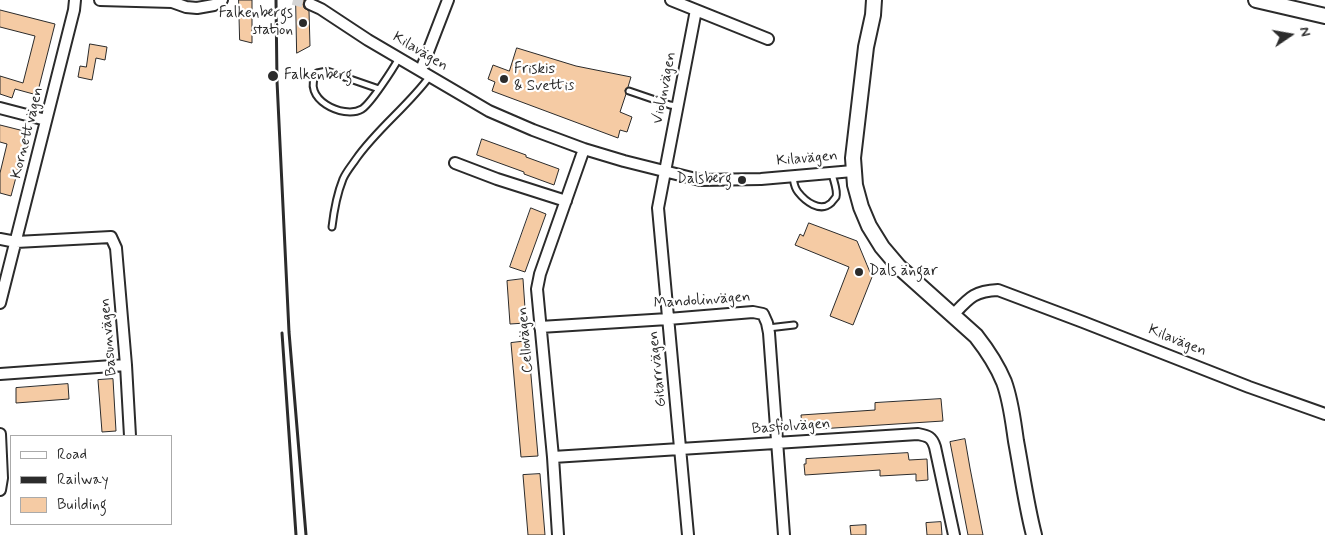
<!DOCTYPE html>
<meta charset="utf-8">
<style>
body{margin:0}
#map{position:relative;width:1325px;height:535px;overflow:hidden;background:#fff;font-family:Mynerve,sans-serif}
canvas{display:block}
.legend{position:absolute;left:10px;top:435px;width:162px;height:90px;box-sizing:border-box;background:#fff;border:1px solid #aaa;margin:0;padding:6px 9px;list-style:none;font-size:15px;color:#2b2b2b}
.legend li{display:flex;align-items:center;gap:10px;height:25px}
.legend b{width:25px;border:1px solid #aaa}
.north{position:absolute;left:1265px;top:10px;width:50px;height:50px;-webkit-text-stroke:4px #fff;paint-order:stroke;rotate:78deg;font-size:14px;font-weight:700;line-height:20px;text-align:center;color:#2b2b2b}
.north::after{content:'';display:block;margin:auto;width:18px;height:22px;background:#2b2b2b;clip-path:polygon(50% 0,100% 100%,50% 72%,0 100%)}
</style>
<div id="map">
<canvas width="1325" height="535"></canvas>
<ul class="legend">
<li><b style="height:6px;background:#fff"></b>Road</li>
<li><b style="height:6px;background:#2b2b2b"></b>Railway</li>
<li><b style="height:14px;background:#f5cba4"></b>Building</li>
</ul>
<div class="north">N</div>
</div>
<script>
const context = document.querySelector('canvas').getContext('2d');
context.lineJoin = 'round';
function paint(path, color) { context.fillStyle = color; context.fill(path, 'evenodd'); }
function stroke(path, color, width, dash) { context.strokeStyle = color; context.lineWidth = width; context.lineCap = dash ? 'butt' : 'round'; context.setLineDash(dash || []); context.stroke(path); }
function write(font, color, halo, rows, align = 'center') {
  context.font = font + ' Mynerve,sans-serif'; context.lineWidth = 4.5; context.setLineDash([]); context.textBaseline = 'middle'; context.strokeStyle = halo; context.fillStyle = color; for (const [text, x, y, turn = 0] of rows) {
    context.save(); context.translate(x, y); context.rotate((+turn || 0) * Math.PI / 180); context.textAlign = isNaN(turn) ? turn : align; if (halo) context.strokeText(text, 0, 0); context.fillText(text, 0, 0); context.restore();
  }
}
const building = new Path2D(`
 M 239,0 L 252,0 L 252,43 L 240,40 Z
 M 296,0 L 305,0 L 303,4 L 304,8 L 309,11 L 310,46 L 297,53 Z
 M 0,10 L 55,24 L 37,95 L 15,89 L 12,98 L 0,94 L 0,76 L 23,83 L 35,36 L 0,27 Z
 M 90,44 L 107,47 L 105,60 L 96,58 L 92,80 L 78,77 L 80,66 L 86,67 Z
 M 517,48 L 576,66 L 631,77 L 628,87 L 625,90 L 626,94 L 620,112 L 632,117 L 627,132 L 620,130 L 618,138 L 492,91 L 495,82 L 488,79 L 493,65 L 509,71 Z
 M 0,125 L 28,132 L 11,196 L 0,193 L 0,173 L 7,144 L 0,142 Z
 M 482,139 L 526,155 L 526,157 L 559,169 L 554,185 L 524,174 L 524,172 L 477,155 Z
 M 531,208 L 546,214 L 525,272 L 510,267 Z
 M 809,223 L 857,241 L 872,277 L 853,325 L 830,316 L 849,267 L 795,245 L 800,234 L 803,236 Z
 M 523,279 L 526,323 L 510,324 L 507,281 Z
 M 528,341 L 538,456 L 521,457 L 511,343 Z
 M 113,379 L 116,431 L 102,432 L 98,380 Z
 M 68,384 L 69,399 L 16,403 L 16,388 Z
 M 941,399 L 943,421 L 803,430 L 803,426 L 802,426 L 801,415 L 875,410 L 875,403 Z
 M 965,439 L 970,468 L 983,535 L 968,535 L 950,442 Z
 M 908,453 L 909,460 L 927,459 L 928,480 L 916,481 L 916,474 L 880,476 L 880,470 L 805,475 L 804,464 L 806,464 L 806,459 Z
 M 540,474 L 545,535 L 528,535 L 523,475 Z
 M 941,522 L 942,535 L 927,535 L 926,523 Z
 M 866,525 L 866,535 L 851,535 L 850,526 Z`);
paint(building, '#f5cba4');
stroke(building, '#2b2b2b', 1);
stroke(new Path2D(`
 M 293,0 L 310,4`), '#d5d5d5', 10, [10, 5]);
const lane = new Path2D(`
 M 379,89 L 327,71 L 317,73 C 300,98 343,120 362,109 C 371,103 393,69 399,58
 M 629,91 L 670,105 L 677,106
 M 793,177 C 794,183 794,187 798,192 C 805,201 820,213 831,203 C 832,202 835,198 836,197 C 838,190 833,180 832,173
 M 332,227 C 334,210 337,194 343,179 C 346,172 352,165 356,159 C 377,129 408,106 430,76
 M 768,328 L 794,325`);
const street = new Path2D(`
 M 100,0 L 172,2 L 186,7 L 197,8 L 214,5 L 222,0
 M 671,0 L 768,39
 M 310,4 L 321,9 L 368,40 L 489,111 L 533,130 L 584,149 L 624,161 L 700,180 L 761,179 L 853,171
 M 421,70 L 448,0
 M 0,108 L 46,120
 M 455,163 L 497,179 L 566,201
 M 0,239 L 16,242 L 111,237 L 116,248 L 126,365 L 130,436
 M 0,303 L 74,10 L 75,0
 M 953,315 C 969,298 974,291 998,290 L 1083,322 L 1249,387 L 1325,414
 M 540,327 L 668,319 L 753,312 L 763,314 L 767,323 L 769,333 L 784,535
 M 0,374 L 126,365
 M 0,434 L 2,478 L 0,490
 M 553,457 L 918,434 C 928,436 932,437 935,447 L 954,535
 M 558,535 L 553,457 L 537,289 L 540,274 L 584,149
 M 688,535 L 658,208 L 696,10`);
const secondary = new Path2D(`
 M 874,0 L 873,15 L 866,47 L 853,158 L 855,185 L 861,207 L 869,226 L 882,247 L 899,267 L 976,336 C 987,350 997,365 1004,382 C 1011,401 1013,421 1016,441 C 1022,473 1026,504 1034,535
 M 1256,0 L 1325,16`);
stroke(lane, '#2b2b2b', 9);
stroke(street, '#2b2b2b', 14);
stroke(secondary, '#2b2b2b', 18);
stroke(lane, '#fff', 5);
stroke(street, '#fff', 10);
stroke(secondary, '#fff', 14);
stroke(new Path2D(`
 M 276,0 L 277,81 L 289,332 L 306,535
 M 282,333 L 296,535`), '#2b2b2b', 3);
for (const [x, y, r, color] of [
 [303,23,5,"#2b2b2b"],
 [273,76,6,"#2b2b2b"],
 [504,79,5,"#2b2b2b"],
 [742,180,5,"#2b2b2b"],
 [859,272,5,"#2b2b2b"]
]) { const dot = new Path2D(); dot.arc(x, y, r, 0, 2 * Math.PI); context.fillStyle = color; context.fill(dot); stroke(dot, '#fff', 2); }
write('15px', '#2b2b2b', '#fff', [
 ["Falkenbergs",293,14,"right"],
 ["station",293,31,"right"],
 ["Friskis",514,70],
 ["& Svettis",514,87],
 ["Falkenberg",284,76],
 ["Dalsberg",732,180,"right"],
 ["Dals ängar",869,272]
], 'left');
write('15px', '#2b2b2b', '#fff', [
 ["Kilavägen",420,52,31],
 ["Violinvägen",665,88,-79],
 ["Kornettvägen",28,133,-76],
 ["Kilavägen",807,159,-5],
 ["Mandolinvägen",702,301,-4],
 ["Basunvägen",109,337,-95],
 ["Cellovägen",526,340,-95],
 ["Kilavägen",1177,341,22],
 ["Gitarrvägen",658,369,-96],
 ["Basfiolvägen",791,427,-4]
]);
</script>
